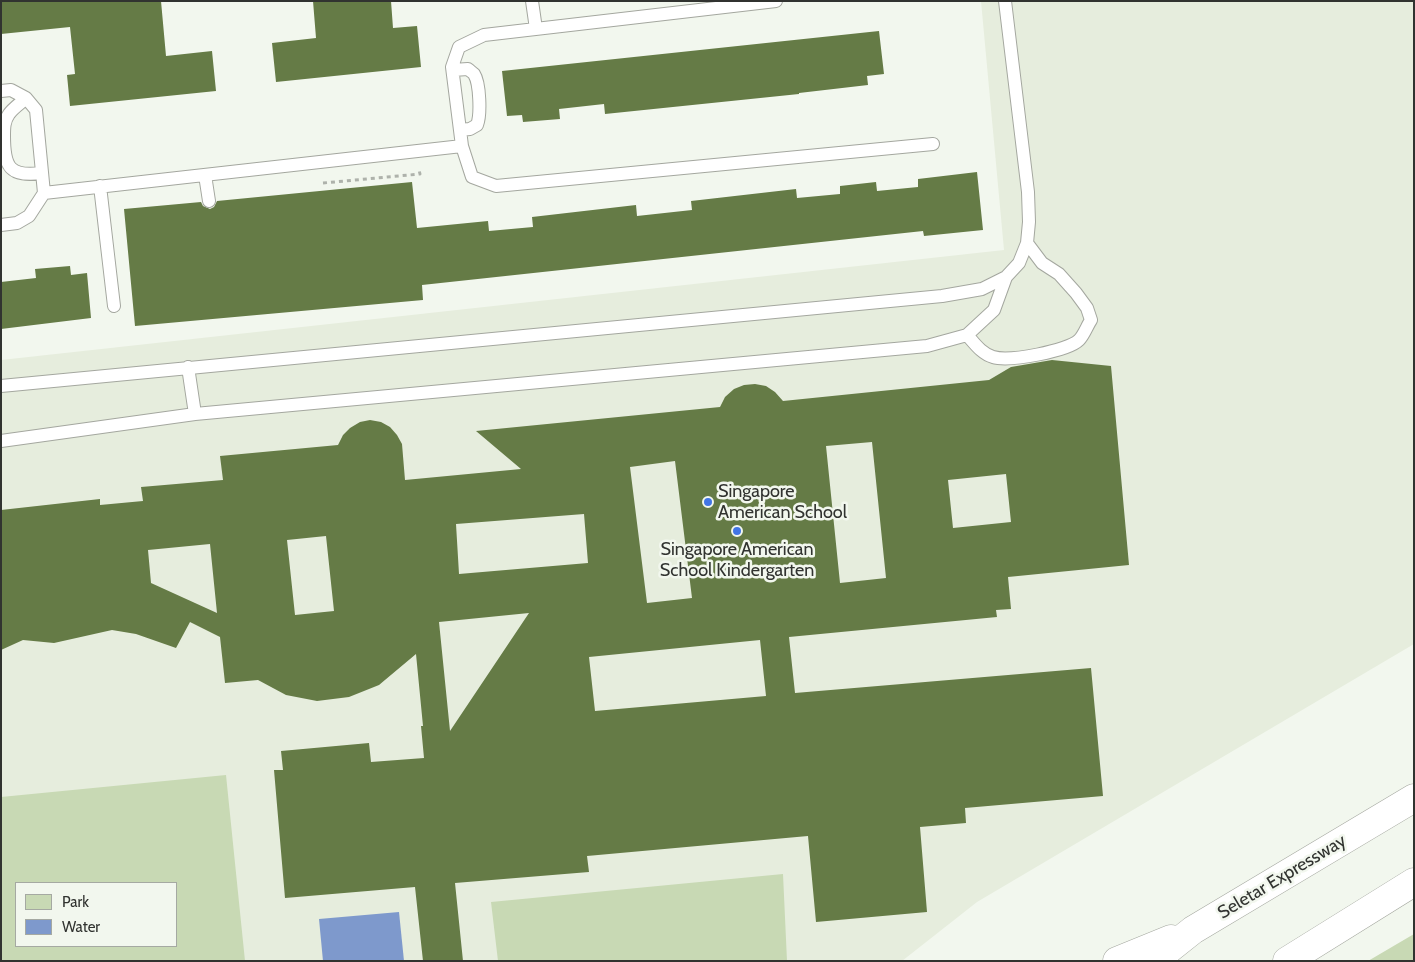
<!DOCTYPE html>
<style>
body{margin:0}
#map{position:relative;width:1415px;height:962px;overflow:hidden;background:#f2f7ee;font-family:Cabin,sans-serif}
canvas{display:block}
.frame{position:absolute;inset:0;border:2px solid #313330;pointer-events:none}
.legend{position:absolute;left:15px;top:882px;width:162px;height:65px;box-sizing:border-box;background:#f2f7ee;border:1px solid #a5a9a2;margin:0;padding:6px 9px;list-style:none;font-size:15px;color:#313330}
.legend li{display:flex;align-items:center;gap:10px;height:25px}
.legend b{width:25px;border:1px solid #a5a9a2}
</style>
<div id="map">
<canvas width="1415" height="962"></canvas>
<div class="frame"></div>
<ul class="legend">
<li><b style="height:14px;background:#c8d9b4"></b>Park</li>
<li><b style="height:14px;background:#7e99cc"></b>Water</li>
</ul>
</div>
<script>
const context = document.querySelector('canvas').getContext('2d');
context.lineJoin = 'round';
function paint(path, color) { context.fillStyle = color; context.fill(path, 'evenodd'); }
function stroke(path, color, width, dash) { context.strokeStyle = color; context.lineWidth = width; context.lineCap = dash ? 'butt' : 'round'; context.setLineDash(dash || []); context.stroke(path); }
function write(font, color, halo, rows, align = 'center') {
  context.font = font + ' Cabin,sans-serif'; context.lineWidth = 5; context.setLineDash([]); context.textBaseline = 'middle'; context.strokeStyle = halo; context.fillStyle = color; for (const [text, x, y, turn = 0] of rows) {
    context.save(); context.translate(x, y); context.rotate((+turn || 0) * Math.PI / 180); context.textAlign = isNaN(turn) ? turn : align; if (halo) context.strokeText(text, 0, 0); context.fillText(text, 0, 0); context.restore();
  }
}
paint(new Path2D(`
 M 981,1 L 1414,1 L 1414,644 L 977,902 L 902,961 L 1,961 L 1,360 L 1004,250 ZM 16,883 L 176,883 L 176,946 L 16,946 Z`), '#e6eddd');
paint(new Path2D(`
 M 226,775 L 245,961 L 1,961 L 1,797 ZM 16,883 L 176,883 L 176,946 L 16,946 Z
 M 783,874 L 787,961 L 498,961 L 491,902 Z
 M 1414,934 L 1414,961 L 1368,961 Z`), '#c8d9b4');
paint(new Path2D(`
 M 399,912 L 404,961 L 323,961 L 319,919 Z`), '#7e99cc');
paint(new Path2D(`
 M 1,1 L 161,1 L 166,56 L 212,51 L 216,91 L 70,106 L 67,75 L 75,74 L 70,27 L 1,34 Z
 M 313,1 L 391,1 L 393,28 L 417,26 L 421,67 L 276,82 L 272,43 L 316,38 Z
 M 879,31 L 884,74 L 867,76 L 868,85 L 799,93 L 799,94 L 605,114 L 604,104 L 559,109 L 560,119 L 523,122 L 522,115 L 507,116 L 502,71 Z
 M 977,172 L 983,230 L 924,236 L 923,231 L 422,285 L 423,300 L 135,326 L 124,209 L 201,202 L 203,206 L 210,209 L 214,207 L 217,201 L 412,182 L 417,228 L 488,221 L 489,231 L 533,227 L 532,217 L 636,205 L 637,216 L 692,210 L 691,201 L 796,189 L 797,198 L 840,194 L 840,186 L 876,182 L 877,191 L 918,187 L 918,179 Z
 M 70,266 L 71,275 L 87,273 L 91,318 L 1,329 L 1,282 L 36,278 L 35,269 Z
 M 1052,360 L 1111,366 L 1129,565 L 1008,577 L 1011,609 L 996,610 L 997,617 L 789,637 L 795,693 L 1091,668 L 1103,796 L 965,808 L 966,823 L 920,827 L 927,912 L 816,922 L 808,836 L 587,856 L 589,872 L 455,883 L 463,961 L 423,961 L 415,887 L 285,898 L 274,770 L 283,770 L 281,751 L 369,743 L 371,762 L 424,758 L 421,726 L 423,726 L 416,654 L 379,685 L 349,697 L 317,701 L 286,695 L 258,680 L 225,683 L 220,637 L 190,622 L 176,648 L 136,634 L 112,630 L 54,643 L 23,640 L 1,650 L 1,510 L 100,499 L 100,505 L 143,501 L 141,487 L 223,480 L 220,456 L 338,445 L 343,435 L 350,428 L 360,422 L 370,420 L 381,422 L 390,427 L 397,435 L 402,444 L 405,480 L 521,469 L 476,431 L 720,407 L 725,397 L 734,389 L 744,385 L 755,384 L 766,386 L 775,392 L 783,401 L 989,380 L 1011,367 ZM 872,442 L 886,578 L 840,583 L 826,446 ZM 675,461 L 692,598 L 647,603 L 630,467 ZM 1006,474 L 1011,522 L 953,528 L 948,480 ZM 584,514 L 588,563 L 459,574 L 456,524 ZM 326,536 L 334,611 L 295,615 L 287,540 ZM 210,544 L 217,613 L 151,583 L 148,550 ZM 529,613 L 450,731 L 439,622 ZM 760,640 L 766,696 L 595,711 L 589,657 Z`), '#657b46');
const service = new Path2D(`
 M 532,1 L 536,29
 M 776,1 L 484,35 L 459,47 L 452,67 L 462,146 L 472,177 L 496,186 L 933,144
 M 453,70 L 468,69 C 470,71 472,72 474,74 C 480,83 481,115 477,125 L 470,129 L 460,130
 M 1,91 L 11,90 L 26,98 L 36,110 L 44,193 L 29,216 L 17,223 L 1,225
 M 26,98 C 21,103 13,108 9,114 C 4,121 4,128 4,136 C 4,168 10,177 42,173
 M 205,175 L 209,201
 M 100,186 L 114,306
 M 44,193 L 462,146
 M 967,335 C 975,344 982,354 993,357 C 1009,362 1068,351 1079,340 C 1084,335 1087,326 1091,320 L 1087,308 L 1076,293 L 1059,274 L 1042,263 L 1027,243
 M 188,367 L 195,414
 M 1,386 L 942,296 L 982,289 L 1006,277
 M 1,441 L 195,414 L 927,346 L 967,335 L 994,310 L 1006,277 L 1019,263 L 1027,243 L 1029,222 L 1028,192 L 1005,1`);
const motorway = new Path2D(`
 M 1117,961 L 1171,939
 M 1154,961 L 1193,930 L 1414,798
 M 1287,961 L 1414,882`);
stroke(service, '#a4a79f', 14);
stroke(motorway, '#a4a79f', 29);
stroke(new Path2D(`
 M 323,183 L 420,174 L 419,170`), '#aeb2ab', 3, [4, 4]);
stroke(service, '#fff', 12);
stroke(motorway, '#fff', 28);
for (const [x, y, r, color] of [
 [708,502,5,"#4175e5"],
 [737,531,5,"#4175e5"]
]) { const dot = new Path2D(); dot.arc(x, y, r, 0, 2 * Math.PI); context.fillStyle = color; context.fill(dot); stroke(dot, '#f2f7ee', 2); }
write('18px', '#313330', '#f2f7ee', [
 ["Singapore",718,492],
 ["American School",718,513],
 ["Singapore American",737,550,"center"],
 ["School Kindergarten",737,571,"center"]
], 'left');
write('18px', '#313330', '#f2f7ee', [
 ["Seletar Expressway",1282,877,-31]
]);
</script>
